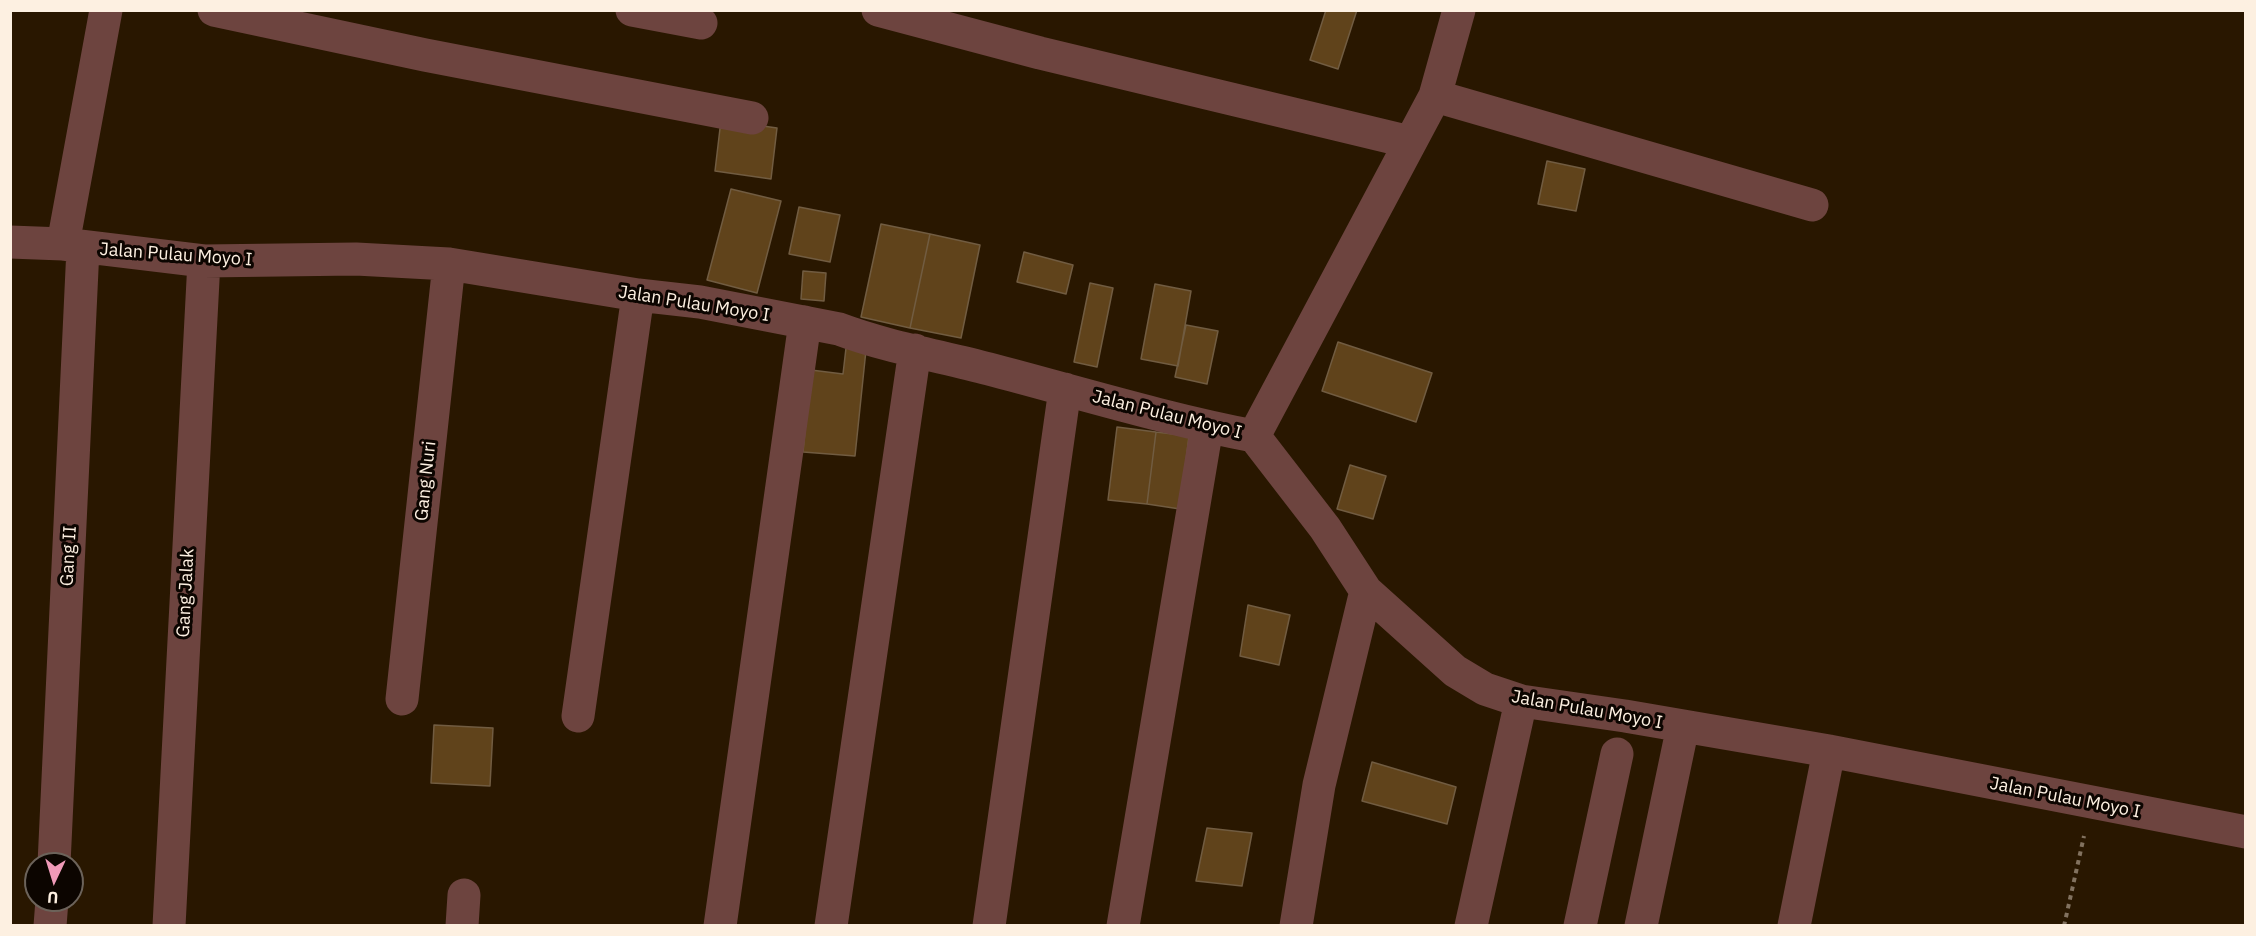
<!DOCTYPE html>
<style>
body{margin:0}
#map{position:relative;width:2256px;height:936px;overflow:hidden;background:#291700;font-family:"IBM Plex Sans",sans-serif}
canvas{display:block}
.frame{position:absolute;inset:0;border:12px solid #fdf0e1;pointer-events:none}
.north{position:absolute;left:24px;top:852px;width:60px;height:60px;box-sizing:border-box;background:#0c0500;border:2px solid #6c635a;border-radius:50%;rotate:184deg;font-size:16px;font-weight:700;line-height:24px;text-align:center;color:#fdf0e1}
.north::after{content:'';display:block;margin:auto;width:21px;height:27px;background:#ef9ab8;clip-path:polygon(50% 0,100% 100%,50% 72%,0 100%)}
</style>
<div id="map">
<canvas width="2256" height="936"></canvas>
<div class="frame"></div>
<div class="north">U</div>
</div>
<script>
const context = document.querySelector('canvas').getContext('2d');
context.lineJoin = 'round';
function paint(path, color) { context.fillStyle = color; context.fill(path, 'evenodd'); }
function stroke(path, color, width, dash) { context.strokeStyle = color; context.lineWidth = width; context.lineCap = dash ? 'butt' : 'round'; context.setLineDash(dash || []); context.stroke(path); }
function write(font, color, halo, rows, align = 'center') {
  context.font = font + ' "IBM Plex Sans",sans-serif'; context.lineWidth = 6; context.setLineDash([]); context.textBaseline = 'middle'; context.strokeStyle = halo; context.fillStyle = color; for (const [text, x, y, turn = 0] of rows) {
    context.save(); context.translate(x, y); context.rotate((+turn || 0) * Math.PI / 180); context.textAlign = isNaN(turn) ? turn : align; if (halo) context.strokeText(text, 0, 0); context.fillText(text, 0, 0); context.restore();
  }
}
const building = new Path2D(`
 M 1326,10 L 1357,10 L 1338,69 L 1310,60 Z
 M 721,120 L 777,128 L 771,179 L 715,171 Z
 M 1547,161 L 1585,169 L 1576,211 L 1538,204 Z
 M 731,189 L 781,201 L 757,293 L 707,280 Z
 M 799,207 L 840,215 L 830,262 L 789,254 Z
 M 881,224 L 930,234 L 910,328 L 861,317 Z
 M 930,234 L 980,245 L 961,338 L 910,328 Z
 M 1024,252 L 1073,265 L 1066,294 L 1017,282 Z
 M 803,271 L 826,273 L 824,301 L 801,299 Z
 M 1090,283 L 1113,288 L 1097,367 L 1074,362 Z
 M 1155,284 L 1191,291 L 1178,366 L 1141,359 Z
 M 1186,325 L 1218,331 L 1207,384 L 1175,377 Z
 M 1338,342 L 1432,373 L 1416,422 L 1322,391 Z
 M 846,348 L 866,350 L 855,456 L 803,452 L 811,370 L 843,374 Z
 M 1117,427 L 1156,432 L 1147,504 L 1108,500 Z
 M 1156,432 L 1189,436 L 1180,509 L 1147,504 Z
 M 1350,465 L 1386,476 L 1373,519 L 1337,509 Z
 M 1248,605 L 1290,615 L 1279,665 L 1240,656 Z
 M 434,725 L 493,728 L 490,786 L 431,783 Z
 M 1372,762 L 1456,787 L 1447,824 L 1362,801 Z
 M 1207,828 L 1252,833 L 1242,886 L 1196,881 Z`);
paint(building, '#60431b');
stroke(building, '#715c41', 1.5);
stroke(new Path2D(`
 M 2064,926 L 2084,836`), '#82725f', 4, [4.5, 4.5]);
stroke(new Path2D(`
 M 214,10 L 425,55 L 752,118
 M 632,10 L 701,23
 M 878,10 L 1040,53 L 1410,142
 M 1435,96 L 1812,205
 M 10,242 L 63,244 L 204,261 L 356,259 L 449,264 L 638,295 L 700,302 L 839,329 C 887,347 940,356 989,369 C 1077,392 1165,419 1254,436 L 1325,528 L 1366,591 L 1455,671 L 1485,689 L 1521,701 L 1625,716 L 1829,751 L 2246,832
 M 63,244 L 106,10
 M 1254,436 L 1435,96 L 1459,10
 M 402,699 L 449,264
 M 578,716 L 638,295
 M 54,864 L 83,248
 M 50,926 L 52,900
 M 169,926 L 204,261
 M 462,926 L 464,895
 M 720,926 L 805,322
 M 831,926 L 915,350
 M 989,926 L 1065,389
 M 1123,926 L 1207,427
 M 1296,926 L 1319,785 L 1366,591
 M 1471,926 L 1521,701
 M 1580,926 L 1617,754
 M 1641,926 L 1683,726
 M 1794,926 L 1829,751`), '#6d443f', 33);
write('18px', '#fdf0e1', '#0c0500', [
 ["Jalan Pulau Moyo I",176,255,4],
 ["Jalan Pulau Moyo I",694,304,9],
 ["Jalan Pulau Moyo I",1167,415,14],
 ["Gang Nuri",426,481,-84],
 ["Gang II",69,556,-87],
 ["Gang Jalak",186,593,-87],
 ["Jalan Pulau Moyo I",1587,710,10],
 ["Jalan Pulau Moyo I",2065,798,11]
]);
</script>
